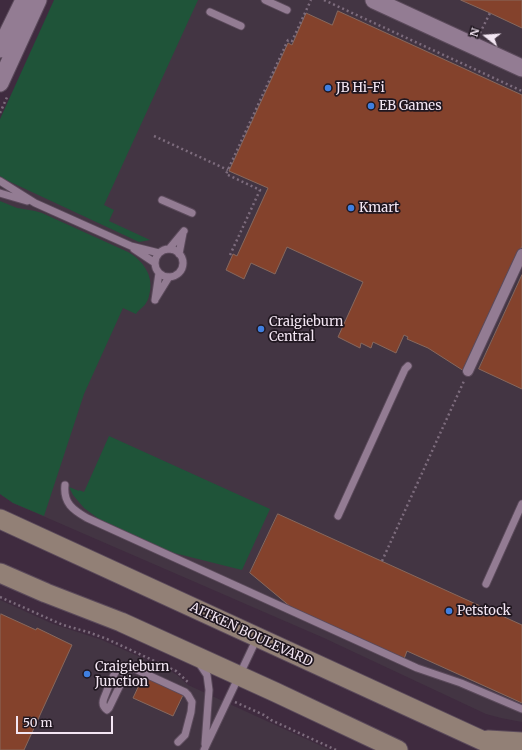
<!DOCTYPE html>
<style>
body{margin:0}
#map{position:relative;width:522px;height:750px;overflow:hidden;background:#3f2b3f;font-family:Merriweather,serif}
canvas{display:block}
.north{position:absolute;left:466px;top:16px;width:40px;height:40px;-webkit-text-stroke:3px #201720;paint-order:stroke;rotate:287deg;font-size:11px;font-weight:700;line-height:16px;text-align:center;color:#f3e6f3}
.north::after{content:'';display:block;margin:auto;width:14px;height:18px;background:#f3e6f3;clip-path:polygon(50% 0,100% 100%,50% 72%,0 100%)}
.scale{position:absolute;left:16px;top:716px;width:97px;height:18px;box-sizing:border-box;border:2px solid #f3e6f3;border-top:0;padding-left:5px;font-size:12px;line-height:14px;white-space:nowrap;color:#f3e6f3;-webkit-text-stroke:3px #201720;paint-order:stroke}
</style>
<div id="map">
<canvas width="522" height="750"></canvas>
<div class="north">N</div>
<div class="scale">50 m</div>
</div>
<script>
const context = document.querySelector('canvas').getContext('2d');
context.lineJoin = 'round';
function paint(path, color) { context.fillStyle = color; context.fill(path, 'evenodd'); }
function stroke(path, color, width, dash) { context.strokeStyle = color; context.lineWidth = width; context.lineCap = dash ? 'butt' : 'round'; context.setLineDash(dash || []); context.stroke(path); }
function write(font, color, halo, rows, align = 'center') {
  context.font = font + ' Merriweather,serif'; context.lineWidth = 3.5; context.setLineDash([]); context.textBaseline = 'middle'; context.strokeStyle = halo; context.fillStyle = color; for (const [text, x, y, turn = 0] of rows) {
    context.save(); context.translate(x, y); context.rotate((+turn || 0) * Math.PI / 180); context.textAlign = isNaN(turn) ? turn : align; if (halo) context.strokeText(text, 0, 0); context.fillText(text, 0, 0); context.restore();
  }
}
paint(new Path2D(`
 M 73,0 L 522,0 L 522,722 L 501,718 L 486,714 L 324,638 L 13,503 L 0,494 L 0,163 Z
 M 0,600 L 53,624 L 102,640 L 169,670 L 177,675 L 188,685 L 330,750 L 0,750 Z`), '#433543');
paint(new Path2D(`
 M 54,0 L 198,0 L 104,205 L 114,210 L 109,221 L 150,240 L 139,242 L 4,179 L 0,176 L 0,119 Z
 M 0,201 L 17,208 L 35,211 L 42,213 L 128,252 C 142,260 153,274 150,291 C 149,295 149,299 146,303 C 144,307 139,309 136,314 L 123,308 L 84,394 L 44,516 L 13,503 L 0,494 Z
 M 109,436 L 270,509 L 242,570 L 170,552 L 99,519 L 84,508 L 73,495 L 69,487 L 79,491 L 79,490 L 84,492 Z`), '#1f5439');
const building = new Path2D(`
 M 461,0 L 522,0 L 522,28 L 490,13 Z
 M 338,11 L 522,95 L 522,246 L 464,371 L 428,348 L 407,339 L 408,337 L 404,335 L 396,353 L 373,342 L 371,348 L 361,343 L 360,348 L 338,337 L 363,282 L 287,247 L 275,274 L 251,263 L 244,279 L 226,270 L 233,254 L 237,256 L 268,188 L 229,171 L 288,43 L 292,45 L 306,13 L 332,25 Z
 M 522,275 L 522,389 L 479,369 Z
 M 278,514 L 522,625 L 522,703 L 407,651 L 404,659 L 292,608 L 250,573 Z
 M 1,614 L 36,630 L 37,628 L 72,645 L 24,750 L 0,750 L 0,615 Z
 M 142,676 L 183,695 L 173,716 L 133,698 L 140,683 L 139,683 Z`);
paint(building, '#84422c');
stroke(building, '#87685d', 1);
const service = new Path2D(`
 M 265,0 L 287,10
 M 210,12 L 241,26
 M 0,181 L 35,203 L 131,246 L 159,253
 M 0,193 L 27,201
 M 162,200 L 192,213
 M 134,249 L 155,263
 M 169,249 L 184,231
 M155 263a14 14 0 1 1 28 0a14 14 0 1 1-28 0Z
 M 179,254 L 183,233
 M 156,298 L 169,277
 M 155,300 L 159,273
 M 65,485 C 63,503 73,510 87,518 L 417,668 L 461,683 L 522,709
 M 338,516 L 394,393 L 405,369 L 408,366
 M 486,584 L 522,504
 M 199,663 L 207,675 L 209,690 L 205,744
 M 131,668 L 125,675 L 109,708 L 107,710 C 103,707 102,703 104,698 C 107,691 115,667 122,666 C 126,665 131,668 135,669 L 185,692 L 188,695 L 192,702 L 191,712 L 185,735 L 178,742
 M 204,750 L 257,638`);
const pedestrian = new Path2D(`
 M 468,371 L 522,254`);
const tertiary = new Path2D(`
 M 374,0 L 522,68
 M 0,49 L 24,0
 M 0,83 L 38,0`);
const secondary = new Path2D(`
 M 0,519 L 503,750
 M 0,573 L 46,593 L 121,622 L 275,692 L 398,750
 M 488,740 L 522,742`);
stroke(service, '#5b4a5b', 9);
stroke(pedestrian, '#5b4a5b', 12);
stroke(tertiary, '#5b4a5b', 19);
stroke(secondary, '#5b4a5b', 21);
stroke(new Path2D(`
 M 324,0 L 522,91
 M 480,33 L 490,13
 M 0,113 L 8,95
 M 154,136 L 228,170
 M 230,255 L 260,190 L 226,174 L 288,40 L 292,41 L 311,0
 M 382,561 L 464,381
 M 0,597 L 63,625 L 88,632 L 107,639 L 176,671 L 189,683
 M 235,702 L 264,715 L 271,720 L 336,750`), '#7d6c7d', 2.5, [2, 3]);
stroke(service, '#937c93', 7);
stroke(pedestrian, '#937c93', 10);
stroke(tertiary, '#937c93', 17);
stroke(secondary, '#928076', 19);
for (const [x, y, r, color] of [
 [328,88,4,"#3f7fe0"],
 [371,106,4,"#3f7fe0"],
 [351,208,4,"#3f7fe0"],
 [261,329,4,"#3f7fe0"],
 [449,611,4,"#3f7fe0"],
 [87,674,4,"#3f7fe0"]
]) { const dot = new Path2D(); dot.arc(x, y, r, 0, 2 * Math.PI); context.fillStyle = color; context.fill(dot); stroke(dot, '#201720', 1.5); }
write('13px', '#f3e6f3', '#201720', [
 ["JB Hi-Fi",336,88],
 ["EB Games",379,106],
 ["Kmart",359,208],
 ["Craigieburn",269,322],
 ["Central",269,337],
 ["Petstock",457,611],
 ["Craigieburn",95,667],
 ["Junction",95,682]
], 'left');
write('13px', '#f3e6f3', '#201720', [
 ["AITKEN BOULEVARD",251,635,25]
]);
</script>
